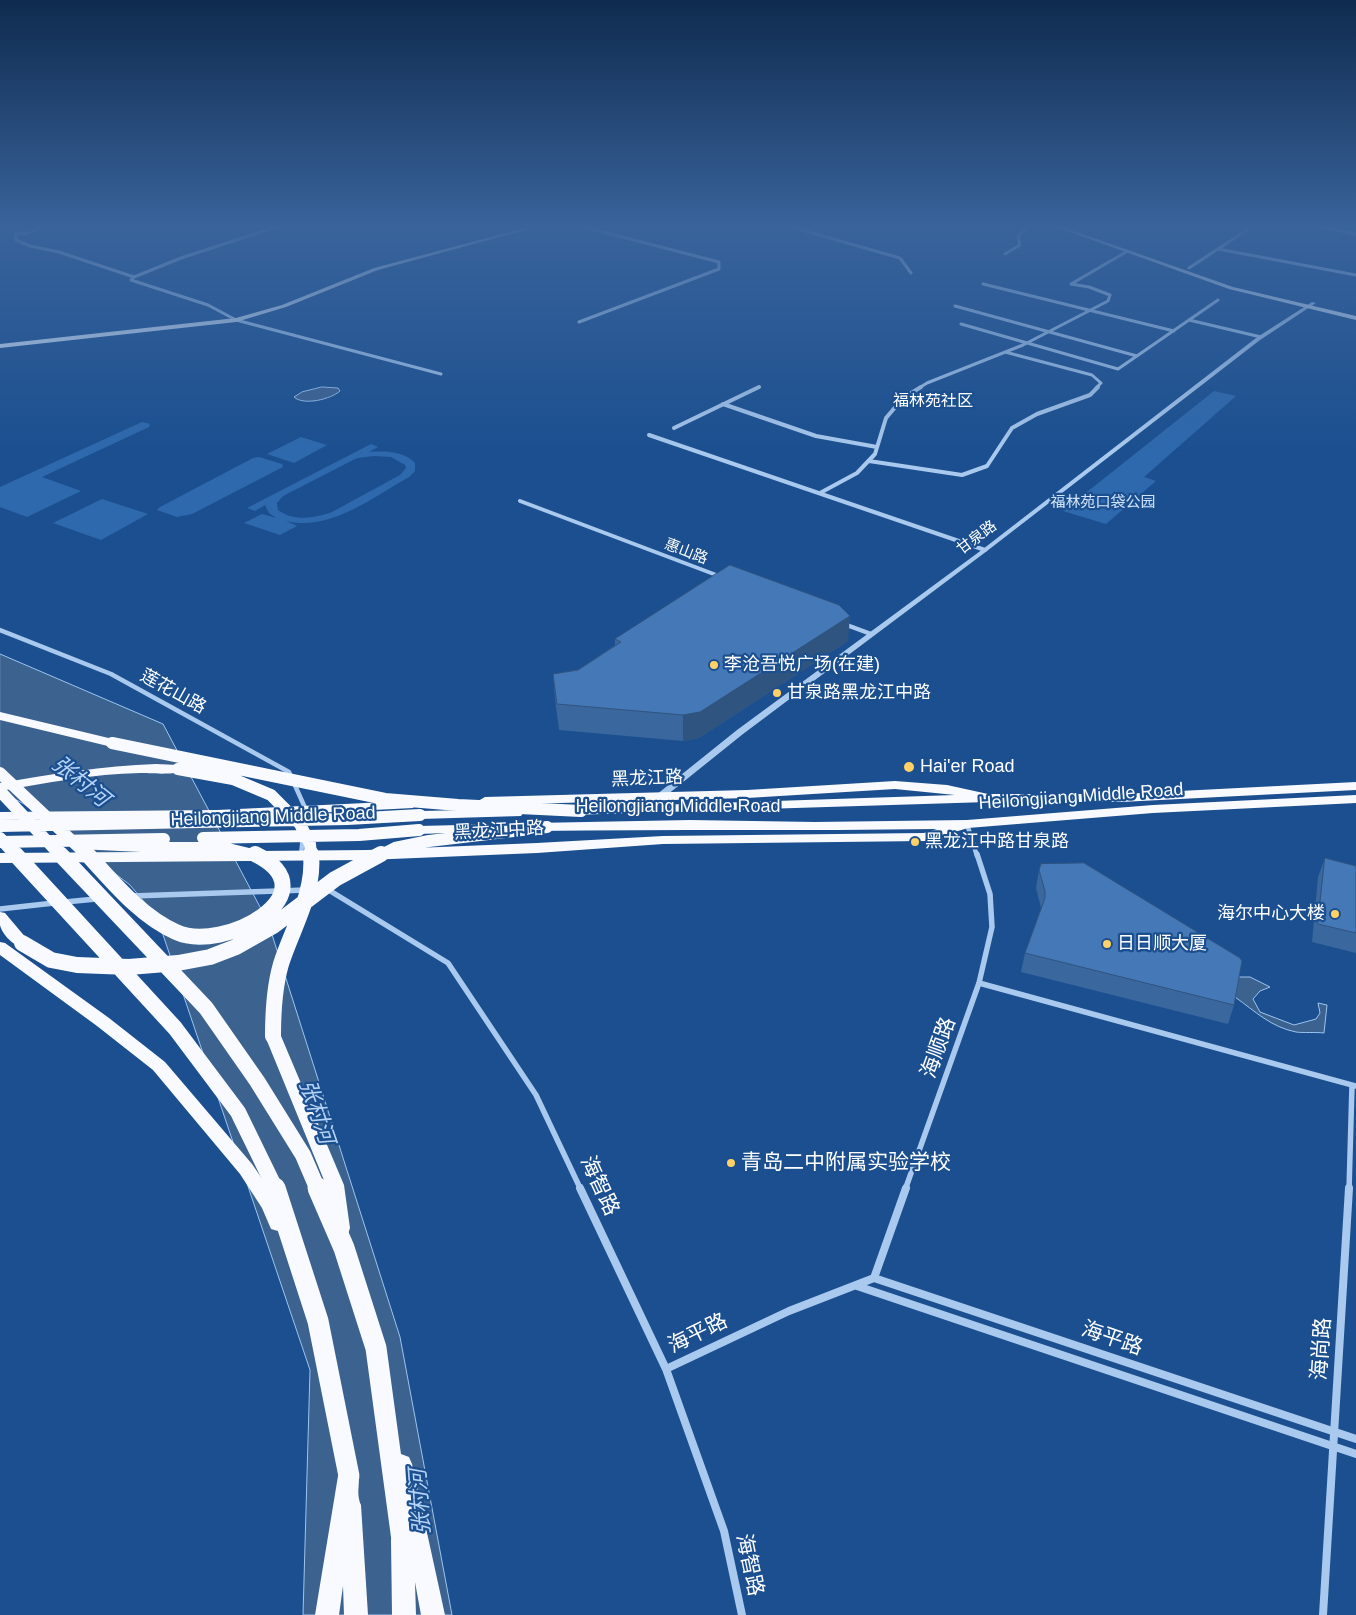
<!DOCTYPE html>
<meta charset="utf-8">
<style>
body{margin:0}
canvas{display:block;background:#1b4f8f}
</style>
<canvas width="1356" height="1615"></canvas>
<script>
const context = document.querySelector('canvas').getContext('2d');
context.lineJoin = 'round';
function paint(path, color) { context.fillStyle = color; context.fill(path, 'evenodd'); }
function stroke(path, color, width, dash) { context.strokeStyle = color; context.lineWidth = width; context.lineCap = dash ? 'butt' : 'round'; context.setLineDash(dash || []); context.stroke(path); }
function write(font, color, halo, rows, align = 'center') {
  context.font = font + ' Helvetica,"Noto Sans SC",sans-serif'; context.lineWidth = 4.5; context.setLineDash([]); context.textBaseline = 'middle'; context.strokeStyle = halo; context.fillStyle = color; for (const [text, x, y, turn = 0] of rows) {
    context.save(); context.translate(x, y); context.rotate((+turn || 0) * Math.PI / 180); context.textAlign = isNaN(turn) ? turn : align; if (halo) context.strokeText(text, 0, 0); context.fillText(text, 0, 0); context.restore();
  }
}
paint(new Path2D(`
 M 1214,391 L 1236,396 L 1144,477 L 1156,481 L 1106,524 L 1063,511 Z
 M 142,422 L 150,424 L 149,427 L 42,477 L 81,491 L 27,517 L 0,507 L 0,487 Z
 M 301,437 L 327,445 L 294,463 L 267,454 Z
 M 371,444 L 378,447 L 369,452 C 385,451 404,451 415,463 L 415,471 L 409,477 C 373,497 330,532 286,521 L 297,526 L 280,535 L 244,523 L 262,514 L 276,518 L 269,513 L 265,505 L 255,511 L 247,508 ZM 374,456 L 391,457 L 405,465 L 406,468 L 400,475 L 332,512 C 315,518 294,522 278,510 L 277,503 L 283,496 L 357,458 Z
 M 259,457 L 282,464 L 283,467 L 192,514 L 177,517 L 157,510 L 160,507 L 253,458 Z
 M 102,499 L 148,514 L 101,540 L 53,523 Z`), '#2e69ad');
const water = new Path2D(`
 M 322,387 L 338,388 L 340,391 C 331,399 304,406 294,397 L 302,392 Z
 M 0,654 L 163,724 L 268,922 L 400,1337 L 452,1615 L 303,1615 L 310,1370 L 157,917 L 130,885 L 24,804 L 0,791 Z
 M 1238,977 L 1250,977 L 1270,987 L 1260,991 L 1253,999 L 1260,1012 L 1294,1025 L 1316,1019 L 1320,1013 L 1318,1003 L 1327,1005 L 1324,1033 C 1316,1032 1302,1033 1296,1032 C 1271,1027 1256,1012 1235,997 Z`);
paint(water, '#3c6290');
stroke(water, '#9cc4f0', 1);
stroke(new Path2D(`
 M 788,226 L 900,258 L 911,273
 M 1318,226 L 1356,234
 M 24,234 L 16,233 L 16,240 L 30,246 L 59,252 L 134,277 L 181,258 L 279,226
 M 1218,249 L 1356,275
 M 1005,254 L 1020,245 L 1018,236 L 1029,226
 M 1189,268 L 1253,226
 M 134,277 L 131,280 L 208,305 L 236,320 L 441,374
 M 983,284 L 1174,331
 M 955,306 L 1137,356
 M 1189,320 L 1261,337
 M 579,322 L 719,269 L 719,262 L 580,226
 M 961,324 L 1118,369 L 1218,300
 M 1005,352 L 1092,375 L 1101,383 L 1096,388
 M 757,388 L 759,387
 M 919,388 L 927,383 L 1023,345 L 1108,301 L 1110,295 L 1089,287 L 1071,284 L 1126,252`), '#a9c9ee', 3);
stroke(new Path2D(`
 M 723,404 L 816,436 L 877,447
 M 674,428 L 759,387
 M 649,435 L 985,550
 M 869,461 L 962,475 L 987,466 L 1012,428 L 1037,414 L 1090,395 L 1098,387
 M 820,493 L 857,473 L 875,454 L 886,418 L 903,398 L 921,387
 M 520,501 L 719,576`), '#a9c9ee', 4);
stroke(new Path2D(`
 M 844,624 L 871,634
 M 0,630 L 111,674 L 289,772 L 306,810
 M 967,824 L 977,856
 M 301,855 L 303,836`), '#a9c9ee', 4.5);
stroke(new Path2D(`
 M 327,889 L 448,963 L 536,1095 L 581,1190
 M 132,896 L 306,890
 M 65,902 L 96,899
 M 0,909 L 54,903
 M 979,983 L 1356,1086
 M 905,1190 L 979,983 L 992,927 L 990,894 L 977,854
 M 1349,1190 L 1352,1085`), '#a9c9ee', 5.5);
stroke(new Path2D(`
 M 580,1188 L 666,1369 L 724,1531 L 742,1615
 M 874,1278 L 906,1188
 M 857,1286 L 1356,1454
 M 666,1369 L 789,1311 L 874,1278 L 1356,1439
 M 1323,1615 L 1349,1188`), '#a9c9ee', 8);
paint(new Path2D(`
 M 42,226 L 48,226 L 26,235 L 22,234 Z
 M 1312,302 L 1316,303 L 1260,340 L 987,551 L 743,734 L 662,799 L 656,799 L 655,797 L 656,795 L 737,730 L 983,549 L 1256,338 Z`), '#a9c9ee');
paint(new Path2D(`
 M 532,226 L 540,226 L 378,270 L 286,307 L 236,322 L 0,348 L 0,344 L 236,318 L 282,305 L 374,268 Z
 M 1053,226 L 1060,226 L 1233,287 L 1356,316 L 1356,320 L 1229,289 Z`), '#d6e6fa');
paint(new Path2D(`
 M 0,712 L 117,740 L 118,743 L 112,747 L 0,720 Z
 M 156,764 L 178,765 L 185,769 C 179,776 150,773 140,773 C 93,774 46,783 0,791 L 0,783 C 52,774 103,766 156,764 Z
 M 895,781 L 947,785 L 988,794 L 1121,794 L 1356,782 L 1356,790 L 1121,802 L 988,802 L 570,815 L 565,814 L 563,811 L 565,808 L 955,795 L 895,789 L 747,798 L 485,805 L 478,801 L 485,797 L 747,790 Z
 M 1356,795 L 1356,803 L 1153,813 L 968,828 L 925,841 L 663,844 L 537,853 L 367,860 L 0,863 L 0,853 L 141,852 L 78,849 L 76,846 L 78,843 L 83,841 L 150,843 L 155,845 L 157,848 L 151,852 L 367,850 L 537,843 L 663,836 L 924,833 L 937,829 C 803,831 669,829 535,831 L 530,830 L 528,827 L 530,824 L 535,823 L 690,820 L 815,822 L 967,820 L 1153,805 Z
 M 408,801 L 415,805 L 413,808 L 217,818 L 0,820 L 0,812 L 217,810 Z
 M 516,809 L 521,810 L 523,813 L 521,816 L 420,819 L 415,818 L 413,815 L 415,812 L 420,811 Z
 M 501,824 L 506,825 L 508,828 L 506,831 L 419,834 L 414,833 L 412,830 L 414,827 L 419,826 Z
 M 0,912 L 5,913 L 27,939 L 30,943 L 27,947 C 17,950 2,935 0,925 C 0,921 0,916 0,912 Z
 M 0,942 L 5,943 L 109,1018 L 165,1062 L 252,1164 L 276,1199 L 287,1223 L 285,1229 L 278,1231 L 271,1229 L 262,1208 L 240,1174 L 153,1070 L 97,1026 L 0,955 Z
 M 273,1030 L 279,1032 L 281,1036 L 344,1185 L 350,1228 L 348,1234 L 341,1236 L 334,1234 L 332,1228 L 326,1185 L 265,1036 L 267,1032 Z
 M 401,1454 L 409,1457 L 412,1464 L 445,1615 L 421,1615 L 415,1582 L 416,1615 L 392,1615 L 391,1540 L 394,1532 L 404,1530 L 390,1464 L 393,1457 Z
 M 349,1466 L 357,1469 C 362,1482 355,1491 361,1505 L 368,1615 L 344,1615 L 343,1586 L 339,1615 L 315,1615 L 338,1476 L 341,1469 Z`), '#f8faff');
stroke(new Path2D(`
 M 112,743 L 385,799 L 458,805 L 581,811
 M 178,769 L 233,779 L 271,795 L 300,824 L 310,844 L 311,856
 M 0,773 L 88,856
 M 0,791 L 61,856
 M 0,826 L 347,819 L 420,815
 M 0,838 L 16,856
 M 203,838 L 359,835 L 419,830
 M 0,842 L 164,839
 M 150,848 L 224,848 L 257,856
 M 379,856 L 395,848 L 429,841 L 547,827`), '#f8faff', 12);
stroke(new Path2D(`
 M 15,854 L 175,1028 L 238,1112 L 276,1190
 M 60,854 L 206,1008 L 257,1081 L 303,1155 L 318,1190
 M 87,854 C 113,882 140,916 176,932 C 223,954 334,893 255,854
 M 22,943 L 51,960 L 77,965 L 129,967 L 178,963 L 210,957 L 236,947 L 273,926 L 335,879 L 381,854
 M 273,1036 C 273,1012 274,988 281,964 C 292,929 315,893 311,854`), '#f8faff', 16);
stroke(new Path2D(`
 M 275,1188 L 318,1321 L 349,1476
 M 318,1188 L 344,1248 L 376,1348 L 402,1540`), '#f8faff', 21);
paint(new Path2D(`
 M 615,639 L 848,641 L 699,738 L 683,741 L 559,730 L 555,699 L 553,674 L 578,670 L 615,645 Z
 M 1325,858 L 1356,866 L 1356,953 L 1312,942 L 1318,877 Z
 M 1039,870 L 1234,1005 L 1228,1024 L 1021,972 L 1025,953 L 1041,908 L 1036,888 Z`), '#3a679d');
paint(new Path2D(`
 M 850,616 L 848,641 L 699,738 L 683,741 L 683,715 Z`), '#305480');
const building = new Path2D(`
 M 730,565 L 839,605 L 850,616 L 700,712 L 683,715 L 557,704 L 553,674 L 578,670 L 621,642 L 615,639 Z
 M 1325,858 L 1356,866 L 1356,933 L 1318,924 Z
 M 1084,863 L 1240,958 L 1242,961 L 1234,1005 L 1025,953 L 1045,898 L 1045,891 L 1039,870 L 1041,864 Z`);
paint(building, '#4478b7');
stroke(building, '#305480', 1);
const sky = context.createLinearGradient(0, 0, 0, 452);
sky.addColorStop(0, '#0f2b4f');
sky.addColorStop(0.5, '#39639b');
sky.addColorStop(1, '#39639b00');
context.fillStyle = sky;
context.fillRect(0, 0, 1356, 452);
for (const [x, y, r, color] of [
 [714,665,5,"#ffd166"],
 [777,693,5,"#ffd166"],
 [909,767,6,"#ffd166"],
 [915,842,5,"#ffd166"],
 [1335,914,5,"#ffd166"],
 [1107,944,5,"#ffd166"],
 [731,1163,5,"#ffd166"]
]) { const dot = new Path2D(); dot.arc(x, y, r, 0, 2 * Math.PI); context.fillStyle = color; context.fill(dot); stroke(dot, '#1b4f8f', 2); }
write('15px', '#cfe3fa', '#1b4f8f', [
 ["福林苑口袋公园",1103,503]
]);
write('15px', '#fff', '#1b4f8f', [
 ["甘泉路",977,538,-37],
 ["惠山路",686,552,21]
]);
write('16px', '#fff', '#1b4f8f', [
 ["福林苑社区",933,402]
]);
write('18px', '#fff', '#1b4f8f', [
 ["李沧吾悦广场(在建)",724,665],
 ["甘泉路黑龙江中路",787,693],
 ["Hai'er Road",920,767],
 ["黑龙江中路甘泉路",925,842],
 ["海尔中心大楼",1325,914,"right"],
 ["日日顺大厦",1117,944]
], 'left');
write('18px', '#fff', '#1b4f8f', [
 ["莲花山路",173,692,29],
 ["黑龙江路",647,779,-2],
 ["Heilongjiang Middle Road",1081,797,-4],
 ["Heilongjiang Middle Road",678,807],
 ["Heilongjiang Middle Road",273,817,-2],
 ["黑龙江中路",499,831,-3]
]);
write('21px', '#fff', '#1b4f8f', [
 ["海顺路",939,1048,-70],
 ["海智路",599,1186,65],
 ["海平路",698,1334,-26],
 ["海平路",1112,1339,19],
 ["海尚路",1322,1349,-86],
 ["海智路",749,1565,78]
]);
write('21px', '#fff', '#1b4f8f', [
 ["青岛二中附属实验学校",741,1163]
], 'left');
write('italic 22px', '#b5d3f5', '#1b4f8f', [
 ["张村河",80,782,39],
 ["张村河",316,1112,71],
 ["张村河",421,1502,-94]
]);
</script>
